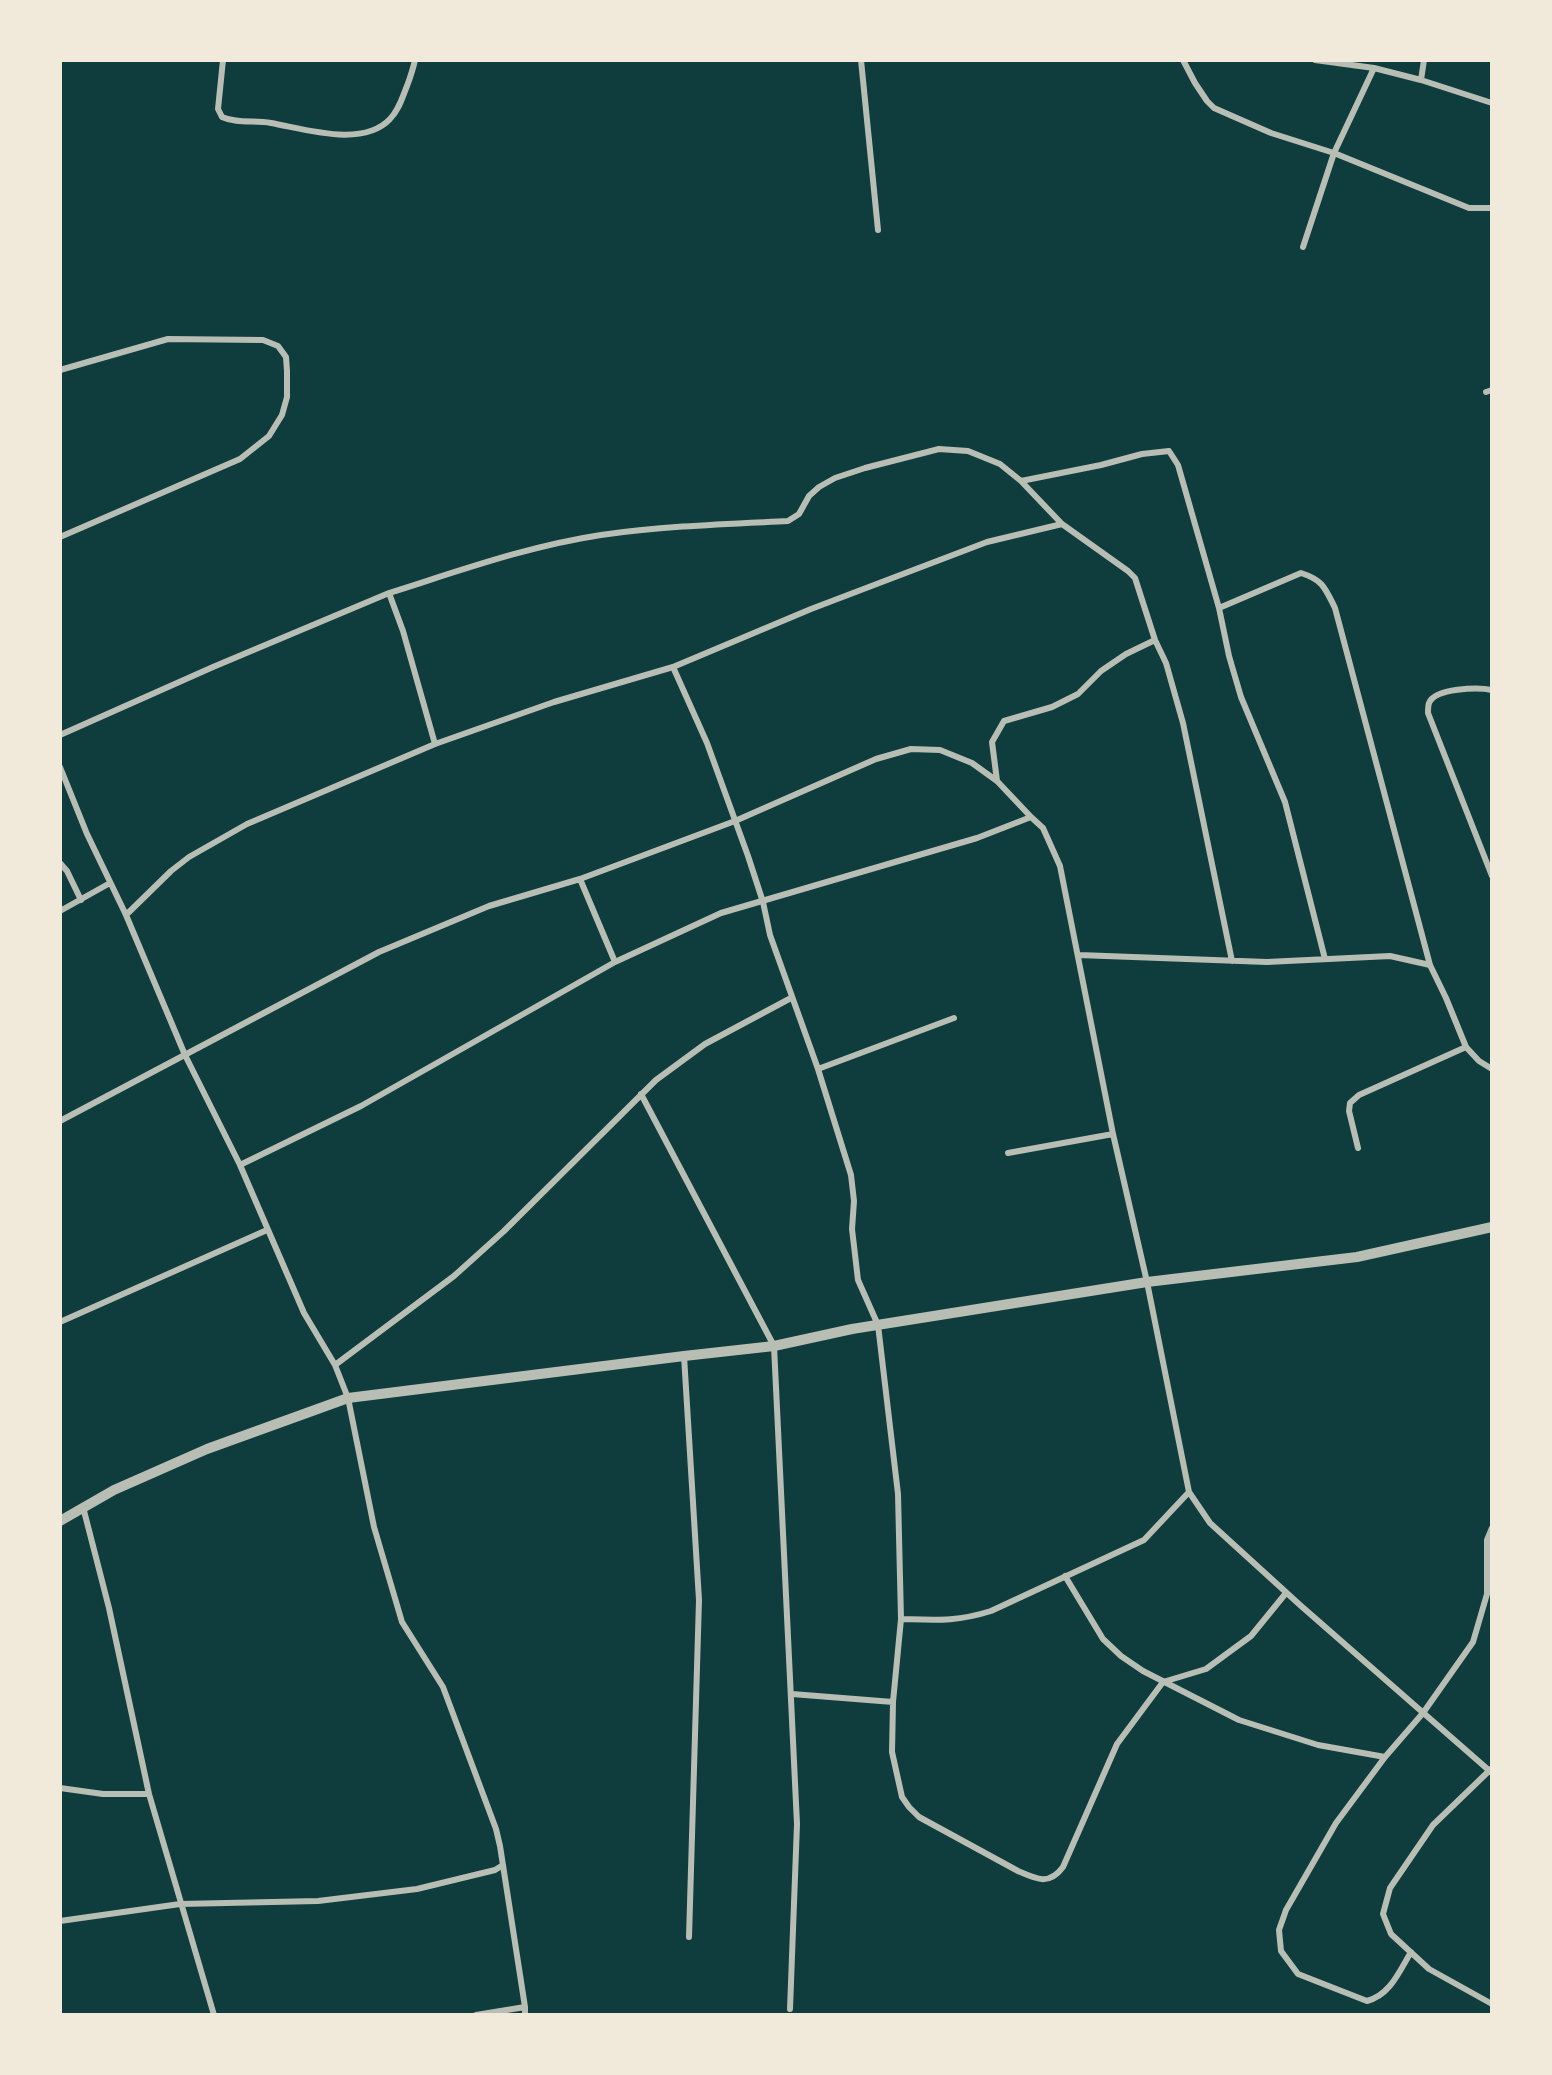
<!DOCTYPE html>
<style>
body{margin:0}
#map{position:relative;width:1552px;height:2075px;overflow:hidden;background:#0f3d3e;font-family:Helvetica,sans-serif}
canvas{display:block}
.frame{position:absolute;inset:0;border:62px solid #f1e9da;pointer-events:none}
</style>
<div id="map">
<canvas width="1552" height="2075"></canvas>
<div class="frame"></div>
</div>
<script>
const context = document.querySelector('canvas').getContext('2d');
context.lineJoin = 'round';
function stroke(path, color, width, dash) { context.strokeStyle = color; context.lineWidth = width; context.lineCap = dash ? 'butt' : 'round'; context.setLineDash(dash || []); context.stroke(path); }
stroke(new Path2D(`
 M 223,60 L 218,109 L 222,117 C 237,124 255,120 271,123 C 305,129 363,148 390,119 C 399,110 402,98 407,86 C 410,78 413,69 415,60
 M 861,60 L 878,230
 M 1183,60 L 1195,83 L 1207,101 L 1214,108 L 1271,133 L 1334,153 L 1469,208 L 1492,208
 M 1315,60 L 1374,68
 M 1421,80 L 1424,60
 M 1303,247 L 1334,153 L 1374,68 L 1421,80 L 1492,103
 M 60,370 L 168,339 L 263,340 L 278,346 L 286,357 L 287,371 L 287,397 L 282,415 L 269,436 L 240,459 L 60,537
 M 1486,392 L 1492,390
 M 1021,481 L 1101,465 L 1142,454 L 1169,451 L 1178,465 L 1219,608 L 1229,656 L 1241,697 L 1285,802 L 1325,959
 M 389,593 C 459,571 528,546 601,535 C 663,526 726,524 788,521 L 799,514 L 809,496 L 819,487 L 835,478 L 865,468 L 939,449 L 968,451 L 1000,464 L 1021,481 L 1062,524 L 1128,571 L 1135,578 L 1155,640 L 1166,663 L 1183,723 L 1232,961
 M 1219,608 L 1301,573 C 1323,580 1325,588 1335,608 L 1430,965 L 1446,998 L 1466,1047 L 1479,1061 L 1492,1069
 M 673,667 L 707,743 L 748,856 L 763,902 L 770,935 L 818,1069 L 851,1175 L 854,1201 L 852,1229 L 858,1280 L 878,1325 L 898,1494 L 901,1619 L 893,1702 L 892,1752 L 902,1797 L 909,1807 L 919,1817 L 1018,1871 C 1036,1879 1049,1886 1063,1867 L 1117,1744 L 1163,1682 L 1206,1669 L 1251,1636 L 1286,1593
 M 1492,690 C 1478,687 1435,688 1429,703 C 1428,706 1428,710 1428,713 L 1492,876
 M 60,735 L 213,667 L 389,593 L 403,631 L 435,744
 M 60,767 L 87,834 L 126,915 L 185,1055 L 240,1165 L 304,1313 L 335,1365 L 348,1398 L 374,1527 L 402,1622 L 443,1687 L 496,1829 L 500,1846 L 525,2007 L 525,2015
 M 997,781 L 992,742 L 1004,721 L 1052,707 L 1078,694 L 1101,671 L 1126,654 L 1155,640
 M 60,863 L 67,871 L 81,900
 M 580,879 L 615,962
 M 60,911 L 110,883
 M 126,915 L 171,871 L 189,857 L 247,824 L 435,744 L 554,702 L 673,667 L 811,609 L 987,542 L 1062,524
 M 1079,955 L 1267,962 L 1390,956 L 1430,965
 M 818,1069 L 954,1018
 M 641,1094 L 774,1346 L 797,1824 L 790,2009
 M 60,1121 L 379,952 L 489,906 L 580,879 L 735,821 L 876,759 L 911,749 L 940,750 L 972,763 L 997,781 L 1031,817
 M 1358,1148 L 1349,1111 L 1350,1103 L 1359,1095 L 1466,1047
 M 1008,1153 L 1113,1134
 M 240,1165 L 361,1106 L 615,962 L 721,913 L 977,838 L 1031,817 L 1043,828 L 1060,866 L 1113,1134 L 1147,1282 L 1189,1492 L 1210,1523 L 1300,1605 L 1492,1773
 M 60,1322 L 267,1230
 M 684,1356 L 699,1600 L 689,1937
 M 335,1365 L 454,1276 L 504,1231 L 656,1080 L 705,1044 L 791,998
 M 83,1507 L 109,1608 L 149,1794 L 214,2015
 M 1065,1576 L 1103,1639 L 1121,1656 L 1143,1671 L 1239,1720 L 1318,1745 L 1385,1757
 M 901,1619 C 936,1620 956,1622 991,1611 L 1144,1540 L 1189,1492
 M 792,1694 L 893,1702
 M 1491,1769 L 1433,1825 L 1390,1888 L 1383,1914 L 1391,1934 L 1429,1969 L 1492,2004
 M 60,1788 L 103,1794 L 149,1794
 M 60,1921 L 180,1904 L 318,1901 L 417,1889 L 495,1870 L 503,1865
 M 1411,1952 C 1399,1972 1390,1995 1367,2001 L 1298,1974 L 1281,1951 L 1279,1930 L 1286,1910 L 1336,1823 L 1385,1757 L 1423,1713 L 1473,1642 L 1487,1594 L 1487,1540 L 1492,1528
 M 476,2015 L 525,2007`), '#b8beb3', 6);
stroke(new Path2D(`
 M 60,1521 L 114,1490 L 207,1449 L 348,1398 L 684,1356 L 774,1346 L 852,1329 L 1147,1282 L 1357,1257 L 1492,1227`), '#b8beb3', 10);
</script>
